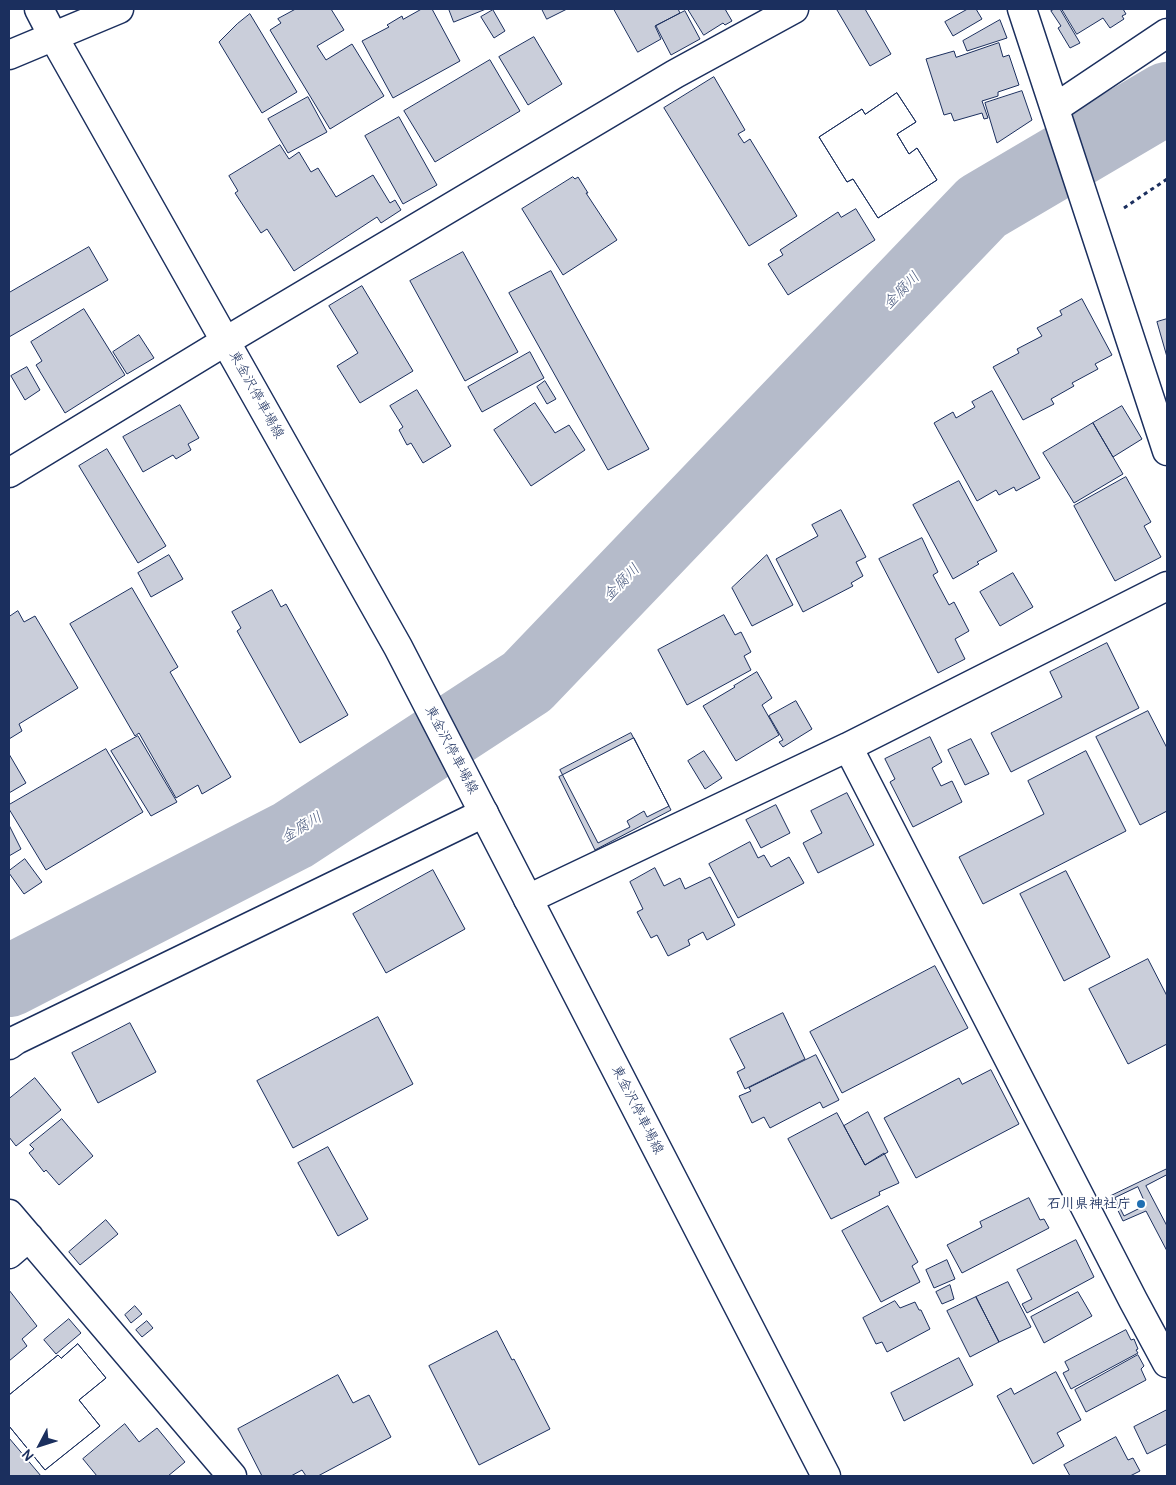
<!DOCTYPE html>
<meta charset="utf-8">
<style>
body{margin:0}
#map{position:relative;width:1176px;height:1485px;overflow:hidden;background:#fff;font-family:Pangolin,sans-serif}
canvas{display:block}
.frame{position:absolute;inset:0;border:10px solid #1b2f5e;pointer-events:none}
.north{position:absolute;left:15px;top:1420px;width:50px;height:50px;-webkit-text-stroke:4px #fff;paint-order:stroke;rotate:230deg;font-size:14px;font-weight:700;line-height:20px;text-align:center;color:#1b2f5e}
.north::after{content:'';display:block;margin:auto;width:18px;height:22px;background:#1b2f5e;clip-path:polygon(50% 0,100% 100%,50% 72%,0 100%)}
</style>
<div id="map">
<canvas width="1176" height="1485"></canvas>
<div class="frame"></div>
<div class="north">N</div>
</div>
<script>
const context = document.querySelector('canvas').getContext('2d');
context.lineJoin = 'round';
function stroke(path, color, width, dash) { context.strokeStyle = color; context.lineWidth = width; context.lineCap = dash ? 'butt' : 'round'; context.setLineDash(dash || []); context.stroke(path); }
function paint(path, color) { context.fillStyle = color; context.fill(path, 'evenodd'); }
function write(font, color, halo, rows, align = 'center') {
  context.font = font + ' Pangolin,"Klee One",sans-serif'; context.lineWidth = 4; context.setLineDash([]); context.textBaseline = 'middle'; context.strokeStyle = halo; context.fillStyle = color; for (const [text, x, y, turn = 0] of rows) {
    context.save(); context.translate(x, y); context.rotate((+turn || 0) * Math.PI / 180); context.textAlign = isNaN(turn) ? turn : align; if (halo) context.strokeText(text, 0, 0); context.fillText(text, 0, 0); context.restore();
  }
}
stroke(new Path2D(`
 M 9,981 L 293,835 L 527,682 L 982,207 L 1167,98`), '#b5bbca', 72);
const building = new Path2D(`
 M 296,9 L 331,9 L 344,30 L 317,46 L 326,60 L 352,44 L 384,96 L 330,129 L 270,30 L 281,23 L 278,19 Z
 M 422,9 L 432,9 L 460,61 L 393,98 L 362,41 L 389,27 L 387,25 L 402,16 L 403,19 Z
 M 449,9 L 486,9 L 454,22 Z
 M 542,9 L 567,9 L 547,19 Z
 M 614,9 L 678,9 L 680,13 L 655,26 L 661,39 L 638,52 Z
 M 688,9 L 725,9 L 732,21 L 725,25 L 723,23 L 704,35 Z
 M 839,9 L 865,9 L 891,54 L 870,66 L 837,10 Z
 M 968,9 L 976,9 L 982,19 L 953,36 L 945,22 Z
 M 1055,9 L 1060,9 L 1080,43 L 1070,48 L 1058,28 L 1061,26 L 1051,11 Z
 M 1062,9 L 1123,9 L 1126,14 L 1122,16 L 1124,19 L 1110,28 L 1103,18 L 1077,34 Z
 M 493,10 L 505,31 L 494,38 L 481,17 Z
 M 685,11 L 700,39 L 671,55 L 656,26 Z
 M 250,14 L 297,92 L 262,113 L 219,42 L 237,24 Z
 M 1000,20 L 1007,38 L 967,51 L 963,41 Z
 M 534,37 L 562,84 L 528,105 L 499,57 Z
 M 999,43 L 1003,57 L 1009,55 L 1019,85 L 998,92 L 998,96 L 982,101 L 988,118 L 984,119 L 982,113 L 954,121 L 951,113 L 944,115 L 926,59 L 954,51 L 956,57 Z
 M 490,60 L 520,111 L 435,162 L 404,111 Z
 M 714,77 L 745,130 L 738,134 L 744,143 L 750,139 L 797,216 L 749,246 L 664,108 Z
 M 1022,91 L 1032,120 L 997,143 L 985,103 Z
 M 897,93 L 916,122 L 897,134 L 909,154 L 917,148 L 937,180 L 878,218 L 853,179 L 847,182 L 819,137 L 862,109 L 865,114 Z
 M 897,93 L 916,122 L 897,134 L 909,154 L 917,148 L 937,180 L 878,218 L 853,179 L 847,182 L 819,137 L 862,109 L 865,114 Z
 M 308,97 L 327,132 L 288,153 L 268,119 Z
 M 399,117 L 437,185 L 403,204 L 365,136 Z
 M 280,145 L 289,159 L 299,152 L 311,172 L 318,168 L 336,197 L 373,175 L 390,203 L 395,200 L 401,210 L 381,223 L 377,217 L 294,271 L 267,229 L 261,233 L 235,193 L 238,191 L 229,176 Z
 M 573,177 L 575,179 L 578,177 L 588,193 L 586,193 L 617,240 L 563,275 L 522,209 Z
 M 856,209 L 875,240 L 788,295 L 768,264 L 783,255 L 780,250 L 838,212 L 841,217 Z
 M 89,247 L 108,280 L 9,337 L 9,293 Z
 M 463,252 L 518,352 L 465,381 L 410,281 Z
 M 551,271 L 649,449 L 608,470 L 509,293 Z
 M 362,286 L 413,371 L 360,403 L 337,366 L 358,353 L 329,306 Z
 M 1082,299 L 1112,355 L 1095,364 L 1098,369 L 1072,383 L 1074,386 L 1051,399 L 1054,404 L 1023,420 L 993,367 L 1019,353 L 1017,349 L 1042,336 L 1037,328 L 1062,315 L 1060,311 Z
 M 84,309 L 125,375 L 65,413 L 36,365 L 42,361 L 31,342 Z
 M 1167,319 L 1167,357 L 1157,322 Z
 M 139,335 L 154,358 L 127,374 L 113,352 Z
 M 530,352 L 544,378 L 482,412 L 468,387 Z
 M 27,367 L 40,390 L 25,400 L 11,376 Z
 M 545,381 L 556,399 L 547,404 L 537,387 Z
 M 417,390 L 451,446 L 423,463 L 411,443 L 407,445 L 399,430 L 403,427 L 390,406 Z
 M 992,391 L 1040,478 L 1016,491 L 1014,487 L 999,495 L 996,490 L 977,501 L 934,423 L 953,412 L 956,418 L 975,407 L 972,402 Z
 M 535,403 L 555,433 L 569,425 L 585,450 L 531,486 L 494,430 Z
 M 180,405 L 199,438 L 188,444 L 191,450 L 176,459 L 173,455 L 143,472 L 123,437 Z
 M 1122,406 L 1142,439 L 1113,457 L 1093,423 Z
 M 1093,423 L 1123,474 L 1074,503 L 1043,453 Z
 M 107,449 L 166,546 L 138,563 L 79,466 Z
 M 1126,477 L 1151,522 L 1144,526 L 1161,557 L 1115,581 L 1074,506 Z
 M 959,481 L 997,551 L 977,562 L 979,564 L 953,579 L 913,505 Z
 M 841,510 L 866,557 L 856,562 L 863,576 L 851,583 L 853,586 L 803,612 L 776,559 L 818,536 L 812,525 Z
 M 922,538 L 938,572 L 933,575 L 949,605 L 954,602 L 969,631 L 955,639 L 965,659 L 938,673 L 879,559 Z
 M 169,555 L 183,579 L 151,597 L 138,573 Z
 M 767,555 L 793,605 L 752,626 L 732,588 Z
 M 1013,573 L 1033,607 L 1000,626 L 980,592 Z
 M 132,588 L 178,667 L 170,672 L 231,777 L 202,794 L 198,785 L 176,798 L 139,733 L 135,736 L 70,624 Z
 M 272,590 L 281,607 L 286,604 L 348,715 L 300,743 L 237,631 L 241,628 L 232,612 Z
 M 18,611 L 24,622 L 35,616 L 78,688 L 19,724 L 22,731 L 9,739 L 9,617 Z
 M 724,615 L 735,635 L 741,632 L 751,652 L 744,656 L 751,670 L 687,705 L 658,650 Z
 M 1107,643 L 1139,708 L 1011,772 L 991,733 L 1062,697 L 1050,672 Z
 M 757,672 L 772,698 L 762,705 L 779,735 L 736,761 L 703,706 L 735,687 L 734,686 Z
 M 796,701 L 812,729 L 783,747 L 779,742 L 783,740 L 769,716 Z
 M 1148,711 L 1167,748 L 1167,811 L 1140,825 L 1096,737 Z
 M 631,733 L 669,806 L 647,817 L 644,811 L 627,821 L 630,827 L 598,843 L 560,770 Z
 M 138,736 L 177,802 L 151,816 L 111,751 Z
 M 930,737 L 942,762 L 932,768 L 941,786 L 952,781 L 962,802 L 913,827 L 890,782 L 895,779 L 885,759 Z
 M 634,738 L 671,810 L 595,850 L 559,777 Z
 M 971,739 L 989,774 L 965,785 L 948,750 Z
 M 106,749 L 143,812 L 46,870 L 9,809 L 9,805 Z
 M 704,751 L 722,778 L 705,789 L 688,761 Z
 M 1086,751 L 1126,831 L 983,904 L 959,857 L 1044,814 L 1028,781 Z
 M 9,754 L 26,783 L 9,793 Z
 M 847,793 L 874,845 L 818,873 L 803,843 L 822,833 L 811,811 Z
 M 776,805 L 790,833 L 761,848 L 746,820 Z
 M 9,825 L 21,849 L 9,856 Z
 M 750,842 L 758,858 L 764,855 L 771,867 L 789,857 L 804,883 L 738,918 L 709,864 Z
 M 25,859 L 42,882 L 24,894 L 9,873 L 9,871 Z
 M 655,868 L 664,886 L 680,878 L 685,889 L 710,877 L 735,925 L 707,940 L 703,932 L 688,940 L 690,945 L 668,956 L 657,935 L 651,938 L 637,912 L 643,909 L 630,882 Z
 M 433,870 L 465,929 L 386,973 L 353,914 Z
 M 1066,871 L 1110,957 L 1064,981 L 1020,894 Z
 M 1148,959 L 1167,996 L 1167,1044 L 1128,1064 L 1089,989 Z
 M 935,966 L 968,1028 L 842,1093 L 810,1032 Z
 M 783,1013 L 805,1059 L 745,1089 L 737,1072 L 745,1068 L 730,1039 Z
 M 378,1017 L 413,1084 L 293,1148 L 257,1081 Z
 M 130,1023 L 156,1072 L 98,1103 L 72,1053 Z
 M 816,1055 L 839,1100 L 823,1108 L 820,1102 L 770,1128 L 764,1117 L 752,1123 L 739,1096 L 751,1091 L 749,1088 Z
 M 991,1070 L 1019,1124 L 916,1178 L 884,1118 L 959,1078 L 962,1084 Z
 M 35,1078 L 61,1110 L 16,1146 L 9,1137 L 9,1099 Z
 M 868,1112 L 888,1152 L 865,1165 L 844,1126 Z
 M 837,1113 L 865,1165 L 884,1153 L 899,1183 L 879,1192 L 880,1195 L 831,1219 L 788,1139 Z
 M 62,1119 L 93,1156 L 59,1185 L 46,1170 L 44,1172 L 29,1153 L 34,1149 L 30,1145 Z
 M 328,1147 L 368,1219 L 338,1236 L 298,1163 Z
 M 1167,1169 L 1167,1251 L 1146,1211 L 1123,1221 L 1111,1196 Z
 M 1167,1175 L 1167,1226 L 1146,1186 Z
 M 1138,1187 L 1146,1205 L 1124,1216 L 1115,1198 Z
 M 1029,1198 L 1040,1220 L 1044,1219 L 1049,1228 L 962,1273 L 947,1245 L 982,1227 L 980,1222 Z
 M 888,1206 L 918,1262 L 912,1266 L 920,1282 L 881,1302 L 842,1231 Z
 M 106,1220 L 118,1234 L 80,1265 L 69,1252 Z
 M 1076,1240 L 1094,1277 L 1027,1313 L 1022,1304 L 1032,1299 L 1017,1270 Z
 M 947,1260 L 955,1279 L 934,1288 L 926,1270 Z
 M 1008,1282 L 1031,1327 L 999,1342 L 976,1297 Z
 M 950,1285 L 954,1299 L 942,1304 L 936,1292 Z
 M 9,1290 L 37,1326 L 22,1339 L 27,1346 L 9,1361 Z
 M 1078,1292 L 1092,1316 L 1044,1343 L 1031,1317 Z
 M 976,1297 L 999,1342 L 970,1357 L 947,1311 Z
 M 895,1301 L 900,1308 L 915,1302 L 919,1310 L 921,1310 L 930,1329 L 887,1352 L 882,1342 L 876,1344 L 863,1318 Z
 M 135,1306 L 142,1314 L 131,1323 L 125,1315 Z
 M 69,1319 L 81,1333 L 56,1354 L 44,1340 Z
 M 147,1321 L 153,1328 L 142,1337 L 136,1330 Z
 M 1126,1330 L 1131,1340 L 1134,1339 L 1138,1349 L 1136,1350 L 1138,1353 L 1071,1389 L 1063,1373 L 1069,1370 L 1065,1362 Z
 M 497,1331 L 512,1360 L 514,1359 L 550,1429 L 479,1465 L 429,1366 Z
 M 78,1344 L 106,1378 L 79,1400 L 100,1426 L 45,1470 L 9,1426 L 9,1395 L 58,1355 L 61,1358 Z
 M 78,1344 L 106,1378 L 79,1400 L 100,1426 L 45,1470 L 9,1426 L 9,1395 L 58,1355 L 61,1358 Z
 M 1138,1355 L 1144,1366 L 1141,1369 L 1146,1380 L 1086,1412 L 1075,1390 Z
 M 959,1358 L 973,1385 L 904,1421 L 891,1393 Z
 M 1056,1372 L 1081,1420 L 1057,1433 L 1064,1446 L 1033,1464 L 997,1396 L 1011,1388 L 1014,1394 Z
 M 338,1375 L 353,1403 L 369,1395 L 391,1437 L 318,1476 L 306,1476 L 302,1470 L 291,1476 L 262,1476 L 238,1429 Z
 M 1167,1410 L 1167,1444 L 1147,1454 L 1134,1427 Z
 M 125,1424 L 139,1442 L 157,1428 L 185,1462 L 168,1476 L 97,1476 L 83,1459 Z
 M 1116,1437 L 1128,1460 L 1133,1458 L 1140,1471 L 1130,1476 L 1070,1476 L 1064,1465 Z
 M 9,1438 L 20,1451 L 41,1476 L 9,1476 Z`);
paint(building, '#caceda');
stroke(building, '#1b2f5e', 1);
const minor = new Path2D(`
 M 1022,9 L 1167,451
 M 1055,108 L 1167,33
 M 9,473 L 226,341 L 675,74 L 794,9
 M 848,747 L 1133,1300 L 1167,1363
 M 528,899 L 848,747 L 1167,586
 M 9,1045 L 16,1040 L 484,813
 M 9,1214 L 232,1476
 M 9,1254 L 29,1237`);
const tertiary = new Path2D(`
 M 39,9 L 53,36`);
const secondary = new Path2D(`
 M 53,36 L 398,647 L 826,1476`);
const trunk = new Path2D(`
 M 9,55 L 119,9`);
stroke(minor, '#1b2f5e', 31);
stroke(tertiary, '#1b2f5e', 31);
stroke(secondary, '#1b2f5e', 31);
stroke(trunk, '#1b2f5e', 31);
stroke(new Path2D(`
 M 1124,208 L 1167,179`), '#1b2f5e', 3, [4, 4]);
stroke(minor, '#fff', 28);
stroke(tertiary, '#fff', 28);
stroke(secondary, '#fff', 28);
stroke(trunk, '#fff', 28);
for (const [x, y, r, color] of [
 [1141,1204,5,"#1f6fb2"]
]) { const dot = new Path2D(); dot.arc(x, y, r, 0, 2 * Math.PI); context.fillStyle = color; context.fill(dot); stroke(dot, '#fff', 2); }
write('14px', '#1b2f5e', '#fff', [
 ["東金沢停車場線",256,395,61],
 ["東金沢停車場線",451,750,62],
 ["東金沢停車場線",637,1110,63]
]);
write('bold 14px', '#1b2f5e', '#fff', [
 ["石川県神社庁",1131,1204]
], 'right');
write('italic 15px', '#49597e', '#fff', [
 ["金腐川",902,291,-46],
 ["金腐川",622,583,-46],
 ["金腐川",302,828,-31]
]);
</script>
